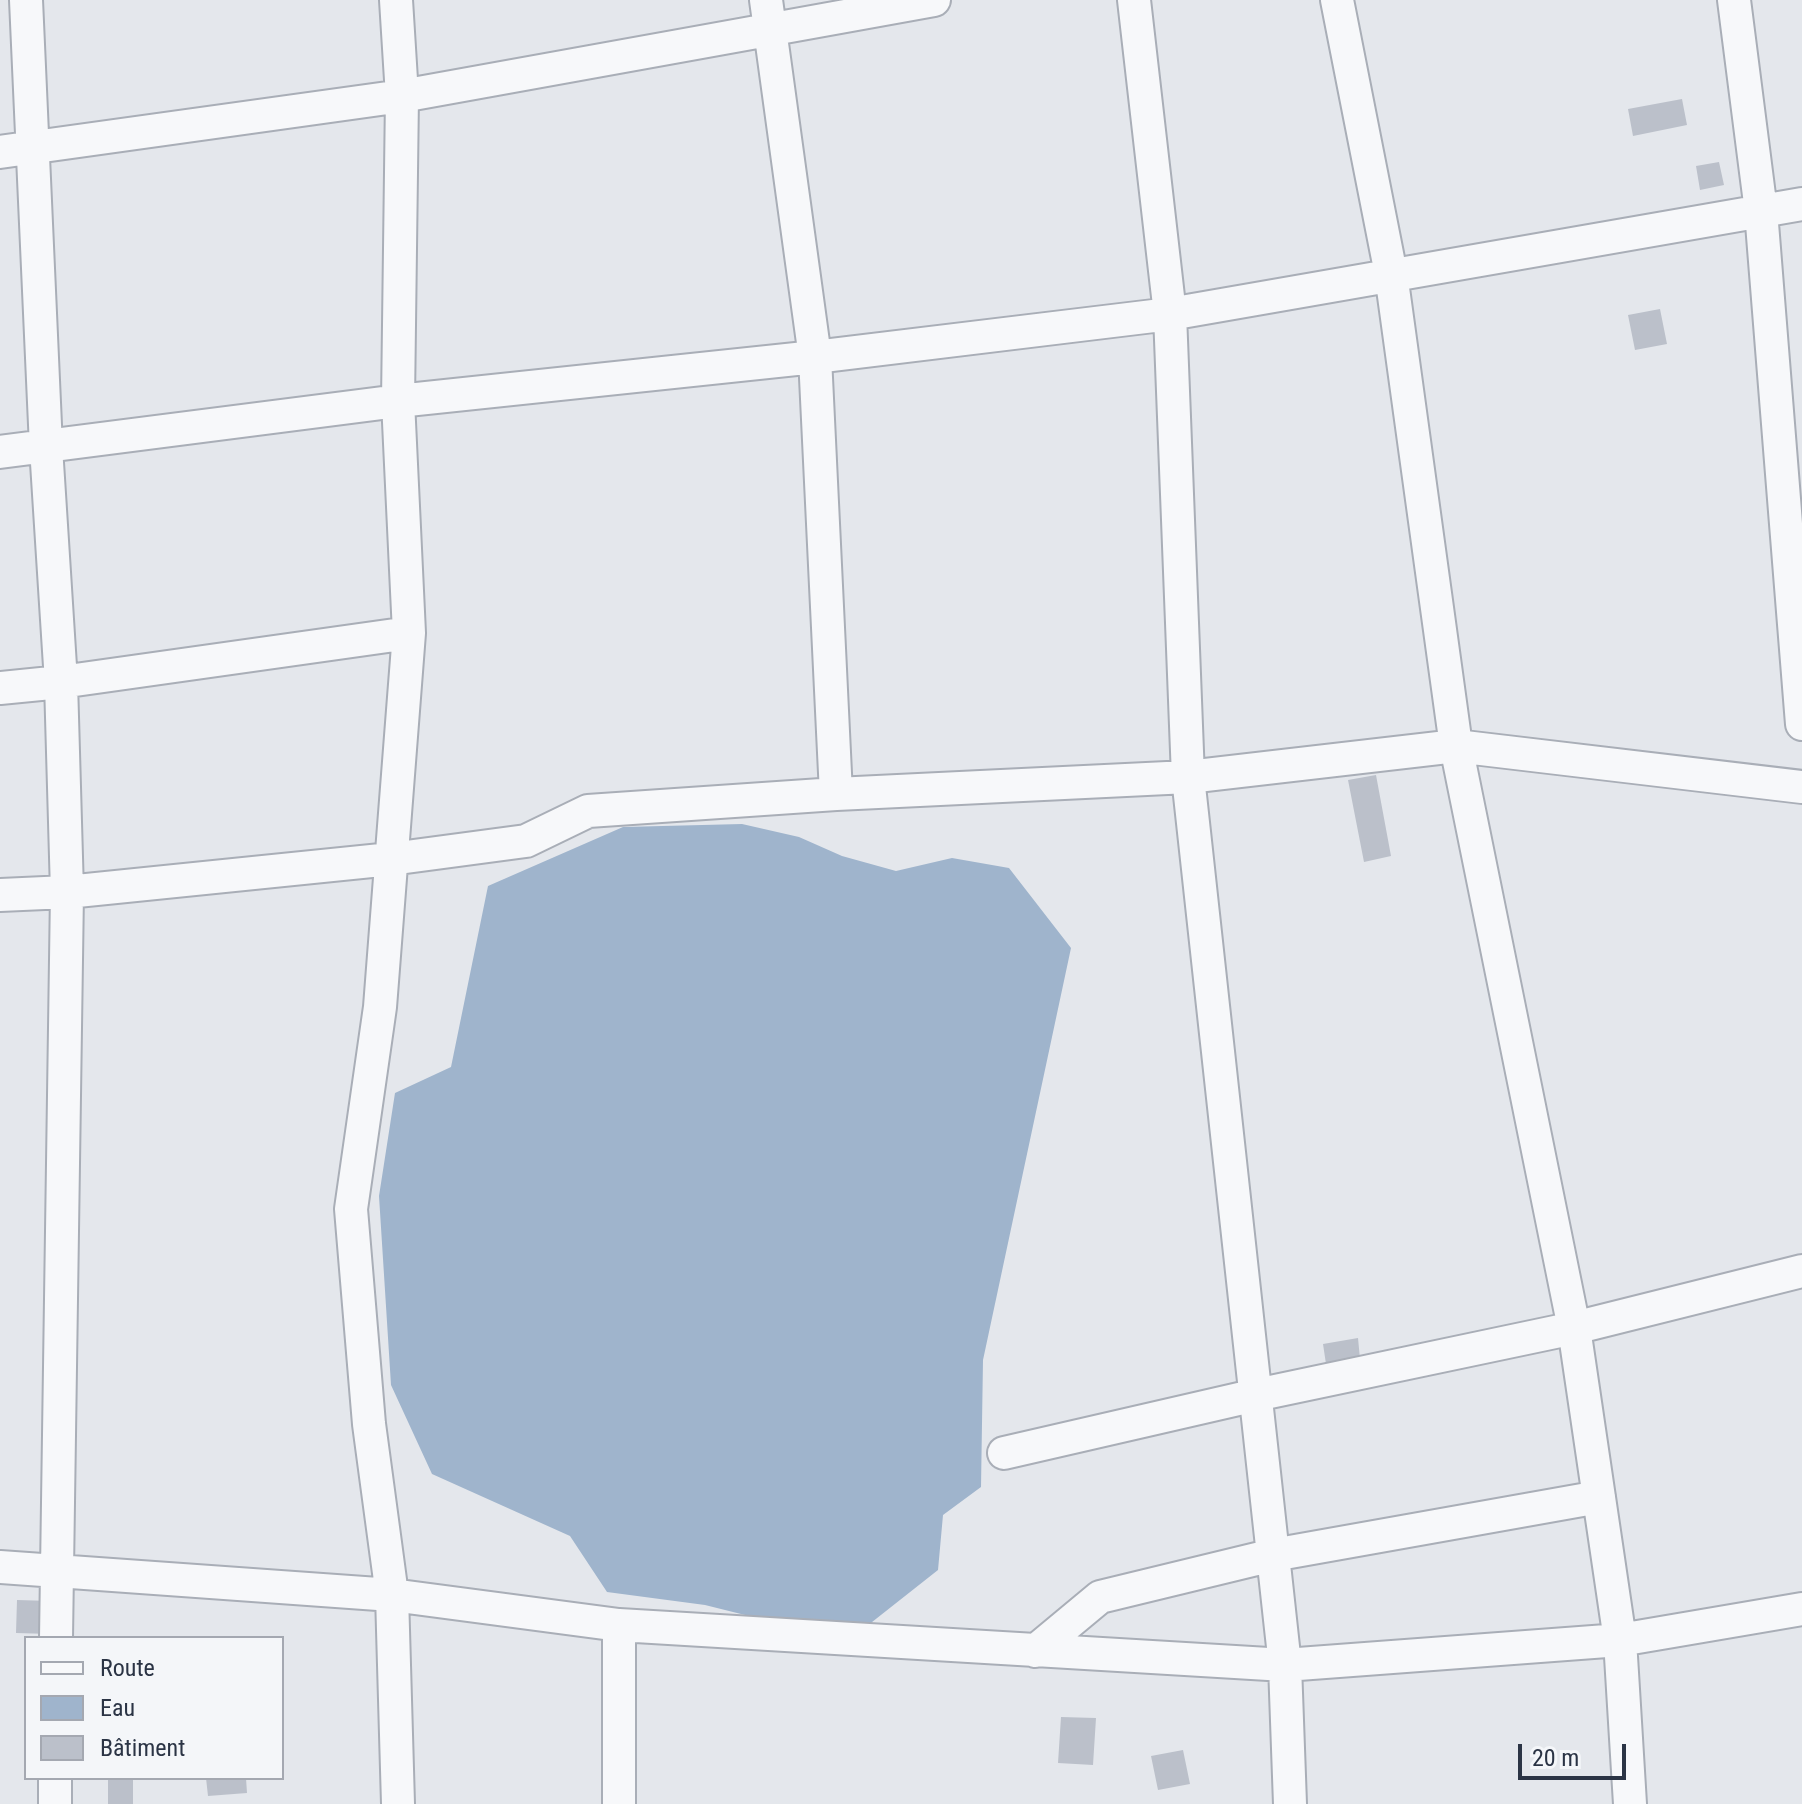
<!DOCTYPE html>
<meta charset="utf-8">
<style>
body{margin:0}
#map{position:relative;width:1802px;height:1804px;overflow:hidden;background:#e4e7ec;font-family:"Roboto Condensed",sans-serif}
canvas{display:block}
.legend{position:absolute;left:24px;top:1636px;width:260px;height:144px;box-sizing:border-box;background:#f4f6f9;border:2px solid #a4a8b1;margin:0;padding:10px 14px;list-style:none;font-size:24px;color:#2b3445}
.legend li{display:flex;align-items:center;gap:16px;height:40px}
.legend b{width:40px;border:2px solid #a4a8b1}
.scale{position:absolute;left:1518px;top:1744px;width:108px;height:36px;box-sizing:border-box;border:4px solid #2b3445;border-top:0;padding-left:10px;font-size:24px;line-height:28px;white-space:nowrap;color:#2b3445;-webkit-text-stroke:6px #f4f6f9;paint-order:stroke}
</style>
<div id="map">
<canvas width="1802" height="1804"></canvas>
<ul class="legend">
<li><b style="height:10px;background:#f7f8fa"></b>Route</li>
<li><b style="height:22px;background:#9fb4cc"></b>Eau</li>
<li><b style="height:22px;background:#bbc0ca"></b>Bâtiment</li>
</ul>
<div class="scale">20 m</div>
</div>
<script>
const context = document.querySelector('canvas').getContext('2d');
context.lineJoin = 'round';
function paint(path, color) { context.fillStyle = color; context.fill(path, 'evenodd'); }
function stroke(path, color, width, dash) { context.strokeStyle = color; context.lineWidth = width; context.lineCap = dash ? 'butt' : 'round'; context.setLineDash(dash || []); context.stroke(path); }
paint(new Path2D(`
 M 742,824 L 799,837 L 842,856 L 896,871 L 952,858 L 1009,868 L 1071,948 L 983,1360 L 981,1487 L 943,1515 L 938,1570 L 867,1626 L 789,1626 L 705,1605 L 607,1592 L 570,1536 L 432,1474 L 391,1385 L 379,1196 L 395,1093 L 451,1067 L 488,886 L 623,827 Z`), '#9fb4cc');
paint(new Path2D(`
 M 1682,99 L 1687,125 L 1633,136 L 1628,109 Z
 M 1719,162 L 1724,185 L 1700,190 L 1696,166 Z
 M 1660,309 L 1667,344 L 1635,350 L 1628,315 Z
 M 1376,775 L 1391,856 L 1364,862 L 1348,780 Z
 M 1358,1338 L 1360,1359 L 1326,1364 L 1323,1344 Z
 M 17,1600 L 51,1601 L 50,1634 L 16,1633 Z
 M 1061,1717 L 1096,1718 L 1093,1765 L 1058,1763 Z
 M 1183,1750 L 1190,1784 L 1158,1790 L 1151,1756 Z
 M 108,1778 L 133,1778 L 133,1804 L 108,1804 Z
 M 206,1778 L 246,1778 L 247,1793 L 208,1796 Z`), '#bbc0ca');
const street = new Path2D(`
 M 26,0 L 46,447 L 61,682 L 67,892 L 56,1638
 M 396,0 L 402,96 L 398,401 L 409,633 L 380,1007 L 351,1209 L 369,1424 L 392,1595 L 398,1804
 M 766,0 L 815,357 L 836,794
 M 1134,0 L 1170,314 L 1188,777 L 1285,1665 L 1290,1804
 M 1337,0 L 1391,274 L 1456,746 L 1574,1328 L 1620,1640 L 1630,1804
 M 1734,0 L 1761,211 L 1802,724
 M 0,152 L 402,96 L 934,0
 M 0,452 L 398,401 L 815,357 L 1170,314 L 1802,204
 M 0,688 L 61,682 L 409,633
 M 0,895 L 67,892 L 391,859 L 526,841 L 588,811 L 836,794 L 1188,777 L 1456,746 L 1802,787
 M 1004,1453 L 1256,1395 L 1574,1328 L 1802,1271
 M 0,1567 L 392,1595 L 619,1625 L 1285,1665 L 1620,1640 L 1802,1609
 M 619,1625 L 619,1804
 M 1035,1651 L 1100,1597 L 1273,1555 L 1599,1497
 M 55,1804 L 55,1778`);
stroke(street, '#a9aeb7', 36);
stroke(street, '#f7f8fa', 32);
</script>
